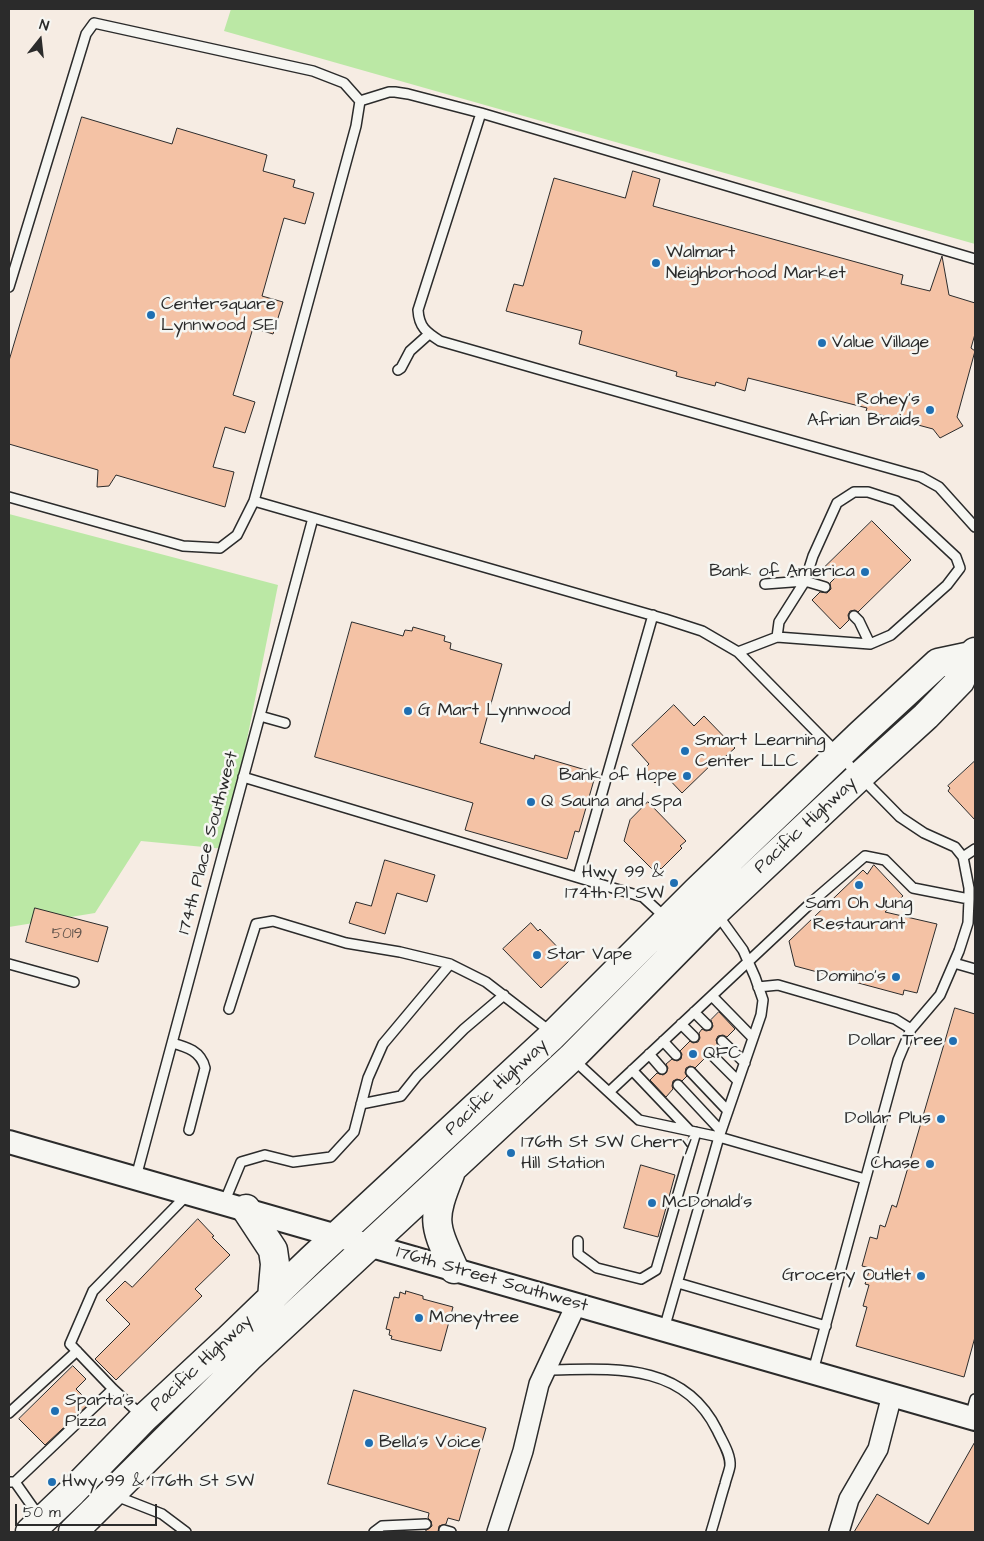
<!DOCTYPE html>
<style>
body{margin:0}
#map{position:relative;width:984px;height:1541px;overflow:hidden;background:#f6ece3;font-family:"Architects Daughter",sans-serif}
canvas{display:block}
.frame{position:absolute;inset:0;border:10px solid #2b2b2b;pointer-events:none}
.north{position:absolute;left:15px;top:15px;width:50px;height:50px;-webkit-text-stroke:4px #f6f6f2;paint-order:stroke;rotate:16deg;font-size:14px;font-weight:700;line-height:20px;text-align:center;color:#2b2b2b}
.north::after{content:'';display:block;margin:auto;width:18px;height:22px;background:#2b2b2b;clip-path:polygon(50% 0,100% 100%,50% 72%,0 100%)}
.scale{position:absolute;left:15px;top:1504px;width:142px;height:22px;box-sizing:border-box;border:2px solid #2b2b2b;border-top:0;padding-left:6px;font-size:15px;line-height:18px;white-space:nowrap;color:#2b2b2b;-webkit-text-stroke:4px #f6f6f2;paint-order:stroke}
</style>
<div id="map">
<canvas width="984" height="1541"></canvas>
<div class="frame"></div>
<div class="north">N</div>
<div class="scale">50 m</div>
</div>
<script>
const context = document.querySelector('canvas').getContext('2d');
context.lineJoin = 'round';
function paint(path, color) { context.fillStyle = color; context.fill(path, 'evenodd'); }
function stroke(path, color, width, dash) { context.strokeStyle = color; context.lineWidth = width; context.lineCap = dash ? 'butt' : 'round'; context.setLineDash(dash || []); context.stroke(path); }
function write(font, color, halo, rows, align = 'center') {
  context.font = font + ' "Architects Daughter",sans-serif'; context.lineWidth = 5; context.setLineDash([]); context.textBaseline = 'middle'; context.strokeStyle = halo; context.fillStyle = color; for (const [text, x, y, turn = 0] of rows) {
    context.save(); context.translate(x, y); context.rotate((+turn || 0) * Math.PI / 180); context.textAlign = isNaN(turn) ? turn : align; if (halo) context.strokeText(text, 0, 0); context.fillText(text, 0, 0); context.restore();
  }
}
paint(new Path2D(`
 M 231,9 L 975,9 L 975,244 L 224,31 Z
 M 9,514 L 278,585 L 225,849 L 141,841 L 95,913 L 9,927 Z`), '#bbe8a5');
const building = new Path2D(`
 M 82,117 L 172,144 L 177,128 L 267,155 L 263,171 L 295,180 L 293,187 L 314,193 L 305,224 L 284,218 L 262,296 L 283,302 L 273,334 L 253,328 L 233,395 L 255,402 L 245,433 L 225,427 L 213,467 L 234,472 L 225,507 L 116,475 L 109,486 L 97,487 L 98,470 L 9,444 L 9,361 Z
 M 633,171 L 660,179 L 653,206 L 903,275 L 901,284 L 930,291 L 942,256 L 949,295 L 975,303 L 975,334 L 971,348 L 975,351 L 957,417 L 963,426 L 940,438 L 933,429 L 866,411 L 867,408 L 748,378 L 745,391 L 716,382 L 715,386 L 676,376 L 677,372 L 579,344 L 582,331 L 506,311 L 514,284 L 523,286 L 554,178 L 625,198 Z
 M 872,521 L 911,560 L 858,612 L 855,610 L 850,611 L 848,615 L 849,620 L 840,629 L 812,600 L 820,592 L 827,593 L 831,589 L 830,583 L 836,577 L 825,567 Z
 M 352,622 L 403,636 L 405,630 L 412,631 L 413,627 L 445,636 L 444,641 L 451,643 L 450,649 L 502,664 L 480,743 L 534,759 L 535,755 L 596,773 L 579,832 L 575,831 L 567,859 L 465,830 L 473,803 L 315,757 Z
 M 674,705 L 694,726 L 704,716 L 735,748 L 719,762 L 716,760 L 682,793 L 664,774 L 655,783 L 642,771 L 649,764 L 632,745 Z
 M 975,761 L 975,820 L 948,791 L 950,788 L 948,786 Z
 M 648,802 L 686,841 L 680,846 L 682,848 L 661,869 L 658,866 L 654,871 L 624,841 L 630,820 Z
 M 385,860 L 435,875 L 427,902 L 397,893 L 385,934 L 349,923 L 356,902 L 371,906 Z
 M 874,865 L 903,896 L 885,912 L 937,924 L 917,993 L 904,990 L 903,995 L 795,966 L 789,941 L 863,870 L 867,874 Z
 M 35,908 L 108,927 L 98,962 L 26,942 Z
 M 531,923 L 538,931 L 540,929 L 570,960 L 541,988 L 503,949 Z
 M 955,1008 L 975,1014 L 975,1337 L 964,1377 L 856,1346 L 867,1307 L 863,1306 L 869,1285 L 865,1284 L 870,1268 L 862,1266 L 870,1237 L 877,1239 L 880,1225 L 885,1227 L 892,1205 L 896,1207 Z
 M 719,1012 L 735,1029 L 727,1037 L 723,1035 L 718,1036 L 716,1040 L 718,1046 L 715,1049 L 711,1047 L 706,1048 L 704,1052 L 706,1057 L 695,1068 L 690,1066 L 686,1068 L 685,1073 L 687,1076 L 682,1081 L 677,1079 L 673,1081 L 672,1086 L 673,1089 L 666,1097 L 650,1080 L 657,1073 L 663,1075 L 666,1073 L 668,1068 L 666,1064 L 672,1059 L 677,1061 L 681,1059 L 682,1054 L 680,1051 L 690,1041 L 693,1043 L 698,1042 L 700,1038 L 699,1033 L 702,1029 L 706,1031 L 711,1030 L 713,1026 L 711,1020 Z
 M 641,1165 L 675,1175 L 658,1237 L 624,1228 Z
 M 198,1219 L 214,1236 L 212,1237 L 230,1255 L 195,1289 L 202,1296 L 116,1380 L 95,1359 L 130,1324 L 106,1300 L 125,1281 L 132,1287 Z
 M 406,1291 L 423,1296 L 423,1299 L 453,1307 L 441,1351 L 391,1339 L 392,1336 L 389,1335 L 390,1330 L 386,1329 L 394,1297 L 399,1298 L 400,1292 L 405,1294 Z
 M 73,1366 L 86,1379 L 76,1389 L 90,1403 L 45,1445 L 19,1419 Z
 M 354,1390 L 486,1428 L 459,1521 L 448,1518 L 446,1524 L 439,1526 L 438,1532 L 424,1532 L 432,1526 L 431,1521 L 428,1518 L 429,1513 L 328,1484 Z
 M 975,1442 L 975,1532 L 854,1532 L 877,1494 L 928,1524 Z`);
paint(building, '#f4c2a5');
stroke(building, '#2b2b2b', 1);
const service = new Path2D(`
 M 360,101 L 389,92 L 395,92 L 408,94 L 481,113
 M 975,259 L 481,113 L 418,310 C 419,327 426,332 440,341 C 600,387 760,432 921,477 L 939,487 L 975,527
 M 9,287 L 86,34 L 94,23 L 313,71 L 344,83 L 360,101 L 356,126 L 254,501 L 237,535 L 220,548 L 183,546 L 9,497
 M 398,370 L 401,368 L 410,351 L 429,334
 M 254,501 L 665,619 L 702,631 L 738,652 L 900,817 L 924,833 L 955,847 L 963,857 L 969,888 L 969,899 L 968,923 L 959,951 L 940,995 L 911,1029 L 898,1060 L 813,1371
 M 765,584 L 805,581 L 825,587
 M 854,616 L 859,621 L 870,644
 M 738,652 L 777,637 L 870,644 L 891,635 L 947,585 L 960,568 L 956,557 L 896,501 L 868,492 L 854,492 L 837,503 L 813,556 L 805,581 L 779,622 L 777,637
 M 260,716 L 285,723
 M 243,777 L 643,897 L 667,919
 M 963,857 L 975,849
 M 578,877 L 653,615
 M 954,963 L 975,969
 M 9,964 L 74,982
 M 450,964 L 486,982 L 551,1032
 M 758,987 L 778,985 L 895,1019 L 911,1029
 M 712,996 L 753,1038
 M 694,1012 L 707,1025
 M 681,1024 L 694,1037
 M 663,1041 L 676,1055
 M 722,1041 L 745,1063
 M 172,1043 C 187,1047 201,1051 205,1068 L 189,1130
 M 710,1053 L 738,1081
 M 649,1054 L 662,1069
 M 574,1060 L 639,1120 L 719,1137 L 865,1179
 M 632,1070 L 690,1131
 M 691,1072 L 728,1111
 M 678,1085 L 721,1131
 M 609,1092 L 814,900 L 865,856 L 885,860 L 913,888 L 969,899
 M 361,1104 L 401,1096 L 417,1076 L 464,1029 L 504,995
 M 136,1177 L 313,518
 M 224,1203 L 241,1162 L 265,1155 L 293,1162 L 331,1157 L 354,1132 L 368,1078 L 383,1044 L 450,964 L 400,952 L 346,943 L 273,921 L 256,924 L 229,1009
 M 578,1241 L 578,1254 L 597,1268 L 641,1279 L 656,1270 L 696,1132
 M 678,1283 L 826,1326
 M 664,1329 L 719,1137 L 761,1015 L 763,1000 L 755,977 L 743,950 L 717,914
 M 546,1370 C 611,1369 683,1361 717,1430 C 722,1441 731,1454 730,1466 C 729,1472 726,1479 725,1484 C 720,1500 716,1516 711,1532
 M 9,1413 L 77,1351
 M 142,1416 L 113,1389 L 70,1344 L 93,1291 L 187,1195
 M 970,1417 L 975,1399
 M 9,1482 L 15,1482 L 113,1389
 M 15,1482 L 41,1519
 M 116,1496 L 162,1514 L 186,1532
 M 444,1530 L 451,1532
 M 374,1532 L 382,1526 L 426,1524`);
const minor = new Path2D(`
 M 497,1532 L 523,1451 L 539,1384 L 576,1305
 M 839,1532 L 849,1499 L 878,1449 L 892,1395`);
const tertiary = new Path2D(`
 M 9,1142 L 975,1419`);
const trunk = new Path2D(`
 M 450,1174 C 431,1221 434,1224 454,1269
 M 246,1209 L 273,1250 L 275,1264 L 272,1298
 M 30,1532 L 72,1492 L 144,1418 L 230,1338 L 312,1259 L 550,1038 L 697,891 L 861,734 L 938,663 L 971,656
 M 73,1532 L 248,1358 L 571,1058 L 715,912 L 860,776 L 926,716 L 960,681 L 971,656 L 975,652`);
stroke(service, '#2b2b2b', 12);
stroke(minor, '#2b2b2b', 22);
stroke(tertiary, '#2b2b2b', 26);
stroke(trunk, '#2b2b2b', 31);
stroke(service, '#f6f6f2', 9);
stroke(minor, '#f6f6f2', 19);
stroke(tertiary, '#f6f6f2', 22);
stroke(trunk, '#f6f6f2', 28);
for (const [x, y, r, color] of [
 [656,263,5,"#1f6fb2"],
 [151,315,5,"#1f6fb2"],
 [822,343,5,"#1f6fb2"],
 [930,410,5,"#1f6fb2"],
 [865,572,5,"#1f6fb2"],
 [408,711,5,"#1f6fb2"],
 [685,751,5,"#1f6fb2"],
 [687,776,5,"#1f6fb2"],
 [531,802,5,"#1f6fb2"],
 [674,883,5,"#1f6fb2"],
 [859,885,5,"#1f6fb2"],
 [537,955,5,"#1f6fb2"],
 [896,977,5,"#1f6fb2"],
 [953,1041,5,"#1f6fb2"],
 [693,1054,5,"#1f6fb2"],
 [941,1119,5,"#1f6fb2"],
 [511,1153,5,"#1f6fb2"],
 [930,1164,5,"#1f6fb2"],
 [652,1203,5,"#1f6fb2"],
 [921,1276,5,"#1f6fb2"],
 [419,1318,5,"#1f6fb2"],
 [55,1411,5,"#1f6fb2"],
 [369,1443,5,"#1f6fb2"],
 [52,1482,5,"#1f6fb2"]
]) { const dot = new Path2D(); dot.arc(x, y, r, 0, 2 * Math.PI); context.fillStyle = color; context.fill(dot); stroke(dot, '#f6f6f2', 2); }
write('15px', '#5d514a', null, [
 ["5019",67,935]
]);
write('18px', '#2b2b2b', '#f6f6f2', [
 ["Walmart",666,253],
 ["Neighborhood Market",666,274],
 ["Centersquare",161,305],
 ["Lynnwood SE1",161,326],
 ["Value Village",832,343],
 ["Rohey's",920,400,"right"],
 ["Afrian Braids",920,421,"right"],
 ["Bank of America",855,572,"right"],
 ["G Mart Lynnwood",418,711],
 ["Smart Learning",695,741],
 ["Center LLC",695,762],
 ["Bank of Hope",677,776,"right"],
 ["Q Sauna and Spa",541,802],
 ["Hwy 99 &",664,873,"right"],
 ["174th Pl SW",664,894,"right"],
 ["Sam Oh Jung",859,904,"center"],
 ["Restaurant",859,925,"center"],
 ["Star Vape",547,955],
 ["Domino's",886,977,"right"],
 ["Dollar Tree",943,1041,"right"],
 ["QFC",703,1054],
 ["Dollar Plus",931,1119,"right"],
 ["176th St SW Cherry",521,1143],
 ["Hill Station",521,1164],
 ["Chase",920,1164,"right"],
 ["McDonald's",662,1203],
 ["Grocery Outlet",911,1276,"right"],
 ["Moneytree",429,1318],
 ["Sparta's",65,1401],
 ["Pizza",65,1422],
 ["Bella's Voice",379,1443],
 ["Hwy 99 & 176th St SW",62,1482]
], 'left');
write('18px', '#2b2b2b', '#f6f6f2', [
 ["Pacific Highway",806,826,-43],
 ["174th Place Southwest",209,843,-75],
 ["Pacific Highway",497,1088,-43],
 ["176th Street Southwest",492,1280,16],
 ["Pacific Highway",202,1364,-43]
]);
</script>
